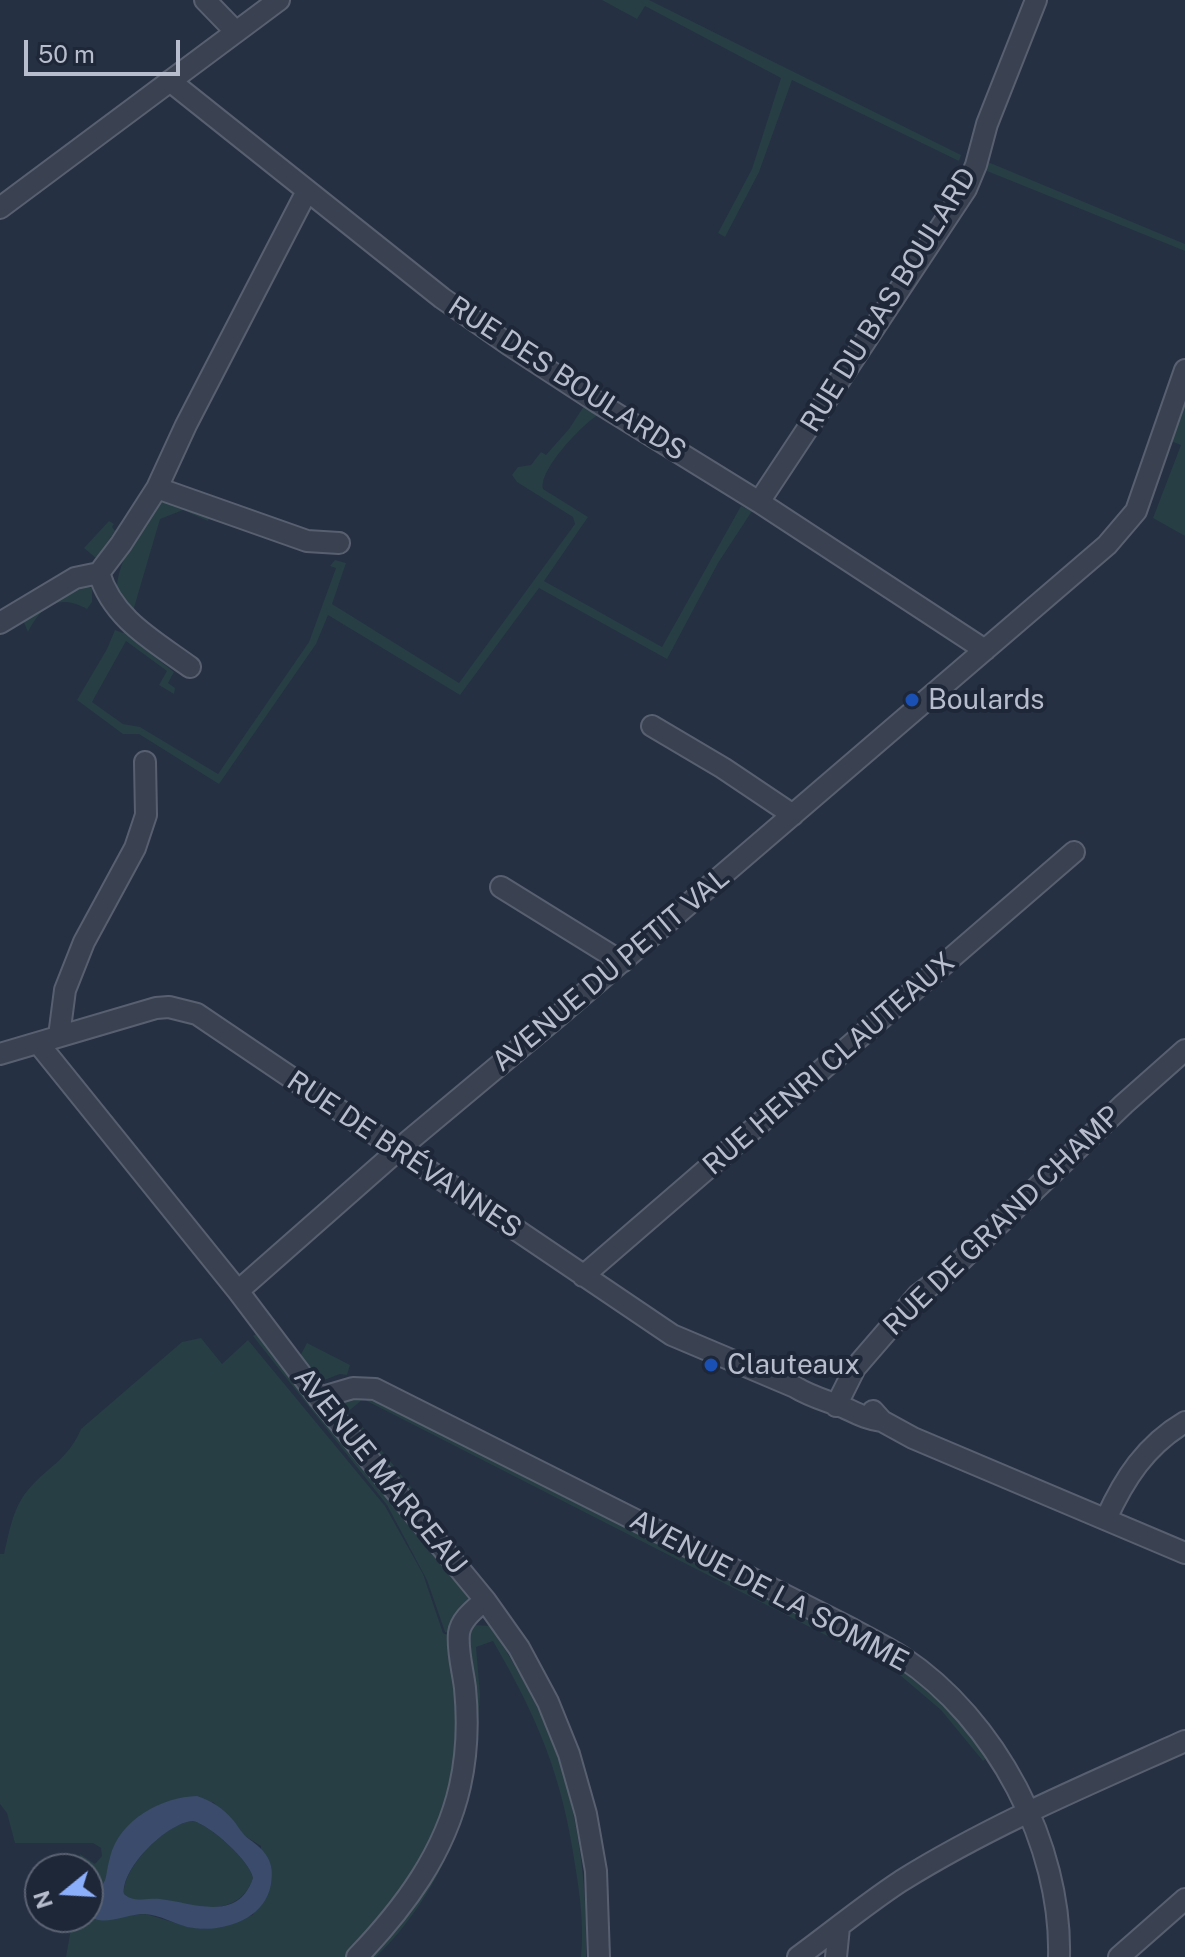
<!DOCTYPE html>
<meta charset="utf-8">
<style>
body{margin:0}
#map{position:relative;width:1185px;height:1957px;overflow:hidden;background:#253043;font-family:"Public Sans",sans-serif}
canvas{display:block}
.north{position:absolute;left:24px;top:1853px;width:80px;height:80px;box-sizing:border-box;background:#1e2738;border:2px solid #5b6373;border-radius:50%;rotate:252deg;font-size:22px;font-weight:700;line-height:32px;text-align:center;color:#b7bdcc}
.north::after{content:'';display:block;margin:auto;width:28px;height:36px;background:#8caffc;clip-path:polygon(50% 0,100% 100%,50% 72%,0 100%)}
.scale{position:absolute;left:24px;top:40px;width:156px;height:36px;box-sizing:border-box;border:4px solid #b7bdcc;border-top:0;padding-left:10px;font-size:24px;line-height:28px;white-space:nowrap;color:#b7bdcc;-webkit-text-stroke:6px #1e2738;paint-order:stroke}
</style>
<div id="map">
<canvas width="1185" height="1957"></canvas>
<div class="north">N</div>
<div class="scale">50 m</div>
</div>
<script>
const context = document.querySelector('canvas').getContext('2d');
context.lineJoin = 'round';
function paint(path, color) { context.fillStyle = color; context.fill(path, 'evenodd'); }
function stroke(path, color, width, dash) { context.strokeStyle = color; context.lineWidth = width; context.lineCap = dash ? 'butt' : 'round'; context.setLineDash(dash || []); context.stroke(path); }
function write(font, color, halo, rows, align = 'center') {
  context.font = font + ' "Public Sans",sans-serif'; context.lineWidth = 8; context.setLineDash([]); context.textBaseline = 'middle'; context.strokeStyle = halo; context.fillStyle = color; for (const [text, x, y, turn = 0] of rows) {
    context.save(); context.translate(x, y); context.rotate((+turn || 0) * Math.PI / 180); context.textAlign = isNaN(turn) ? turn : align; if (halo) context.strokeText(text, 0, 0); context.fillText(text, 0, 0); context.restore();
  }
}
paint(new Path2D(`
 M 602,0 L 649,0 L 961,155 L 959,161 L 792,80 L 759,172 L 725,237 L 718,233 L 752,169 L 781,78 L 645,6 L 637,19 Z
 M 988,162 L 1185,244 L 1185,251 L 987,171 Z
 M 1185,370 L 1185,536 L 1153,518 L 1181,445 L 1163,438 Z
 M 584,406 L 599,414 C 582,425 539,469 543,489 L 588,517 L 544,581 L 662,647 L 741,506 L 752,511 L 718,563 L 667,659 L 539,588 L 460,695 L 328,615 L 316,644 L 219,784 L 139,734 L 123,734 L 77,700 L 107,649 L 115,630 L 123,633 L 126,631 L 130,635 L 129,637 L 174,672 L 168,683 L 175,688 L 174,694 L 159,685 L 167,671 L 126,641 L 92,702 L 123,724 L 140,727 L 218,774 L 309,642 L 336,568 L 330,566 L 335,560 L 346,563 L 332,604 L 459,683 L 575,524 L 573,517 L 517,482 L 512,475 L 518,467 L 531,465 L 541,452 L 546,455 L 569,429 Z
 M 162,500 L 209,518 L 208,521 L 183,510 L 160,519 L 131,618 C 127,612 120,604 118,596 C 111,572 144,515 162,500 Z
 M 109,521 L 114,524 L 112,527 L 115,531 L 103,548 L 107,552 L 97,559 L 84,548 Z
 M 78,584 L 92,588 L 92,602 L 87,609 C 59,593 41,606 28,632 L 22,618 Z
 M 256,1334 L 473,1604 L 453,1635 L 445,1632 L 427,1580 L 387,1505 L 253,1336 Z
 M 201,1338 L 222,1364 L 248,1340 L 385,1506 L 423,1574 L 443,1633 L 453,1637 L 461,1688 L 452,1792 L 435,1841 L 405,1893 L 352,1957 L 66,1957 L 73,1917 L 88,1917 L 88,1911 L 93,1918 L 146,1914 L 189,1927 L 204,1929 L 253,1915 L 261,1846 L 245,1836 L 213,1802 L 110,1857 L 107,1881 L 88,1902 L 88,1869 L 81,1869 L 80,1854 L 95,1864 L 102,1856 L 101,1848 L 93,1843 L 15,1843 L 7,1813 L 0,1804 L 0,1554 L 4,1554 C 9,1533 13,1507 28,1490 C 48,1466 68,1460 81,1429 L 182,1342 Z
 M 307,1343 L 350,1365 L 347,1375 L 340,1374 L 319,1382 L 299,1358 Z
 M 364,1394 L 867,1649 L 912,1677 L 952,1712 L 987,1758 L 983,1761 L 941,1710 L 894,1670 L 363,1399 L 345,1414 L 344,1399 Z
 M 353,1415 L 423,1502 L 419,1506 L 348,1418 Z
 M 475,1625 L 491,1626 C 506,1651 521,1675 534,1701 C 574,1779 588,1870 586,1957 L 581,1957 C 584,1926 580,1895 575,1865 C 562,1775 538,1719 493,1641 L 476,1647 L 480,1695 L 477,1734 L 470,1734 L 464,1636 Z
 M 467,1803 C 449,1862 420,1914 376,1957 L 368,1957 L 458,1806 Z
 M 193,1821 C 210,1825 250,1861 253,1878 C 235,1930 172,1896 132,1900 L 124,1894 C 122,1868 167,1822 193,1821 Z`), '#273e44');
paint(new Path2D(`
 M 197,1796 C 212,1801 223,1808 233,1820 C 238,1826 242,1834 249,1839 C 266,1851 275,1862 271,1884 C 265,1921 219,1934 187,1927 C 173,1923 160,1915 145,1914 C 125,1913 84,1937 89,1899 C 111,1877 103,1884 110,1857 C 120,1819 162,1797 197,1796 ZM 193,1821 C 210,1825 250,1861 253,1878 C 238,1923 194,1903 160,1899 C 147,1898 134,1903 124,1894 C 121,1868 168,1822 193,1821 Z`), '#3a4b6c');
const minor = new Path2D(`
 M 205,0 L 236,32
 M 170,81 L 442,298 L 508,344 L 597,402 L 759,502 L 985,650
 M 0,208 L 279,0
 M 157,488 L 307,541 L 339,543
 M 759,502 L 966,189 L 976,165 L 987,124 L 1036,0
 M 99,573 C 113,619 153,640 190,667
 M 0,623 L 75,578 L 99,573 L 121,544 L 157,488 L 186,425 L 307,191
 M 652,726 L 723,768 L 793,815
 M 501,887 L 622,962
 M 59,1036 L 65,990 L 84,942 L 135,848 L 146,815 L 145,762
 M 38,1043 L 238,1291 L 319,1398 L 485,1600 L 519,1648 L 548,1702 L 569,1754 L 586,1814 L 596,1871 L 599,1957
 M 0,1054 L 156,1008 L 169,1007 L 197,1014 L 672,1335 L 795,1387 C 811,1397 828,1401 845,1408 C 858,1414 867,1419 882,1421
 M 583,1276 L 1074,852
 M 238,1291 L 405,1144 L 557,1017 L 1107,545 L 1136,511 L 1185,370
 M 319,1398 L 353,1388 L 375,1389 L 848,1627 C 866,1637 885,1646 902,1657 C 996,1719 1062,1845 1059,1957
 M 836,1406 L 855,1368 L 918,1295 L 951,1270 L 1124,1104 L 1185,1050
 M 873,1411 L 882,1421 L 913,1438 L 1185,1553
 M 1106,1519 C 1124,1479 1146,1445 1185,1422
 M 357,1957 C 404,1908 445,1853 460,1786 C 467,1755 468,1719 465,1688 C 463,1671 457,1650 459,1633 C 461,1619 475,1609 485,1600
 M 798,1957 C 832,1932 866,1904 901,1881 C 991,1825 1089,1784 1185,1741
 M 836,1957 L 839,1927
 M 1119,1957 L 1185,1899`);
stroke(minor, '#586070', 24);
stroke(minor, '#3a4252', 20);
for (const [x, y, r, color] of [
 [912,700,8,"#1a4fb4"],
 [711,1365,8,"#1a4fb4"]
]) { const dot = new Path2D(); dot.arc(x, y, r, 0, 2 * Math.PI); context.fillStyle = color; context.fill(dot); stroke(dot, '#1e2738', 3); }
write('28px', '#b7bdcc', '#1e2738', [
 ["RUE DU BAS BOULARD",889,300,-58],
 ["RUE DES BOULARDS",567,379,33],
 ["AVENUE DU PETIT VAL",611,970,-40],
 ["RUE HENRI CLAUTEAUX",829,1064,-41],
 ["RUE DE BRÉVANNES",404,1155,34],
 ["RUE DE GRAND CHAMP",1002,1221,-44],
 ["AVENUE MARCEAU",380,1471,51],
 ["AVENUE DE LA SOMME",769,1591,28]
]);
write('28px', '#b7bdcc', '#1e2738', [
 ["Boulards",928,700],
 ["Clauteaux",727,1365]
], 'left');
</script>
